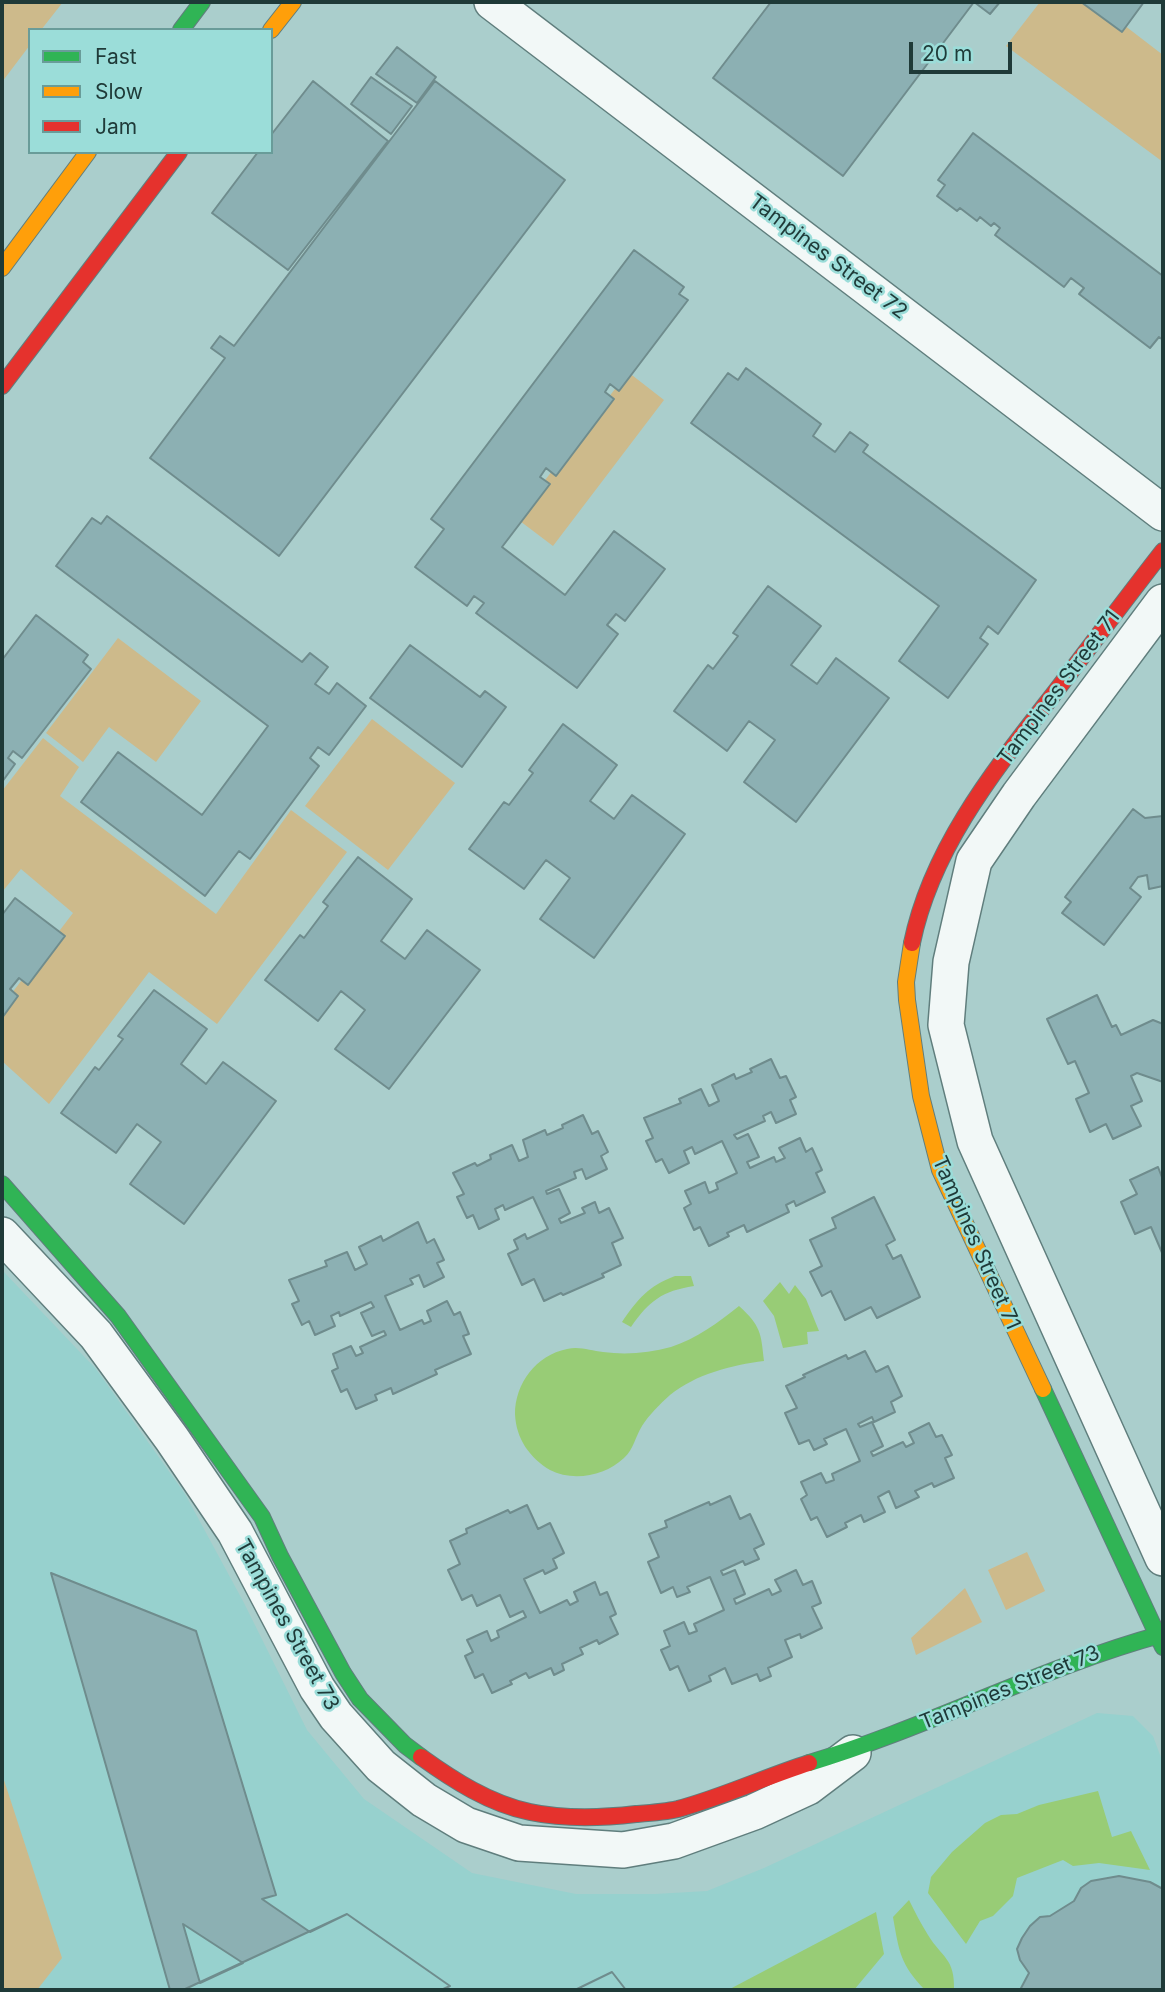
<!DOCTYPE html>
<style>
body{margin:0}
#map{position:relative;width:1165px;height:1992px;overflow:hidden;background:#aacecc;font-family:Inter,sans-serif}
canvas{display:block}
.frame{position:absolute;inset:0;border:4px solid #1f3a38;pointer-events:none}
.legend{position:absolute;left:28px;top:28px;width:245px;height:126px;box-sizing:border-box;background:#9bddd9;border:2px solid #699c99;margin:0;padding:9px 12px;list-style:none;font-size:21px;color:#1f3a38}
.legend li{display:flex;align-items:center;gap:14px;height:35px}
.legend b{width:35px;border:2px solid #699c99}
.scale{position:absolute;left:909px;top:42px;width:103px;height:32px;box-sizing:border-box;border:4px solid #1f3a38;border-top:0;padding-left:9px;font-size:21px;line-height:24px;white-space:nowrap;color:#1f3a38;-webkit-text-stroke:5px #9bddd9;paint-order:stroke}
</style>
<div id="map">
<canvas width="1165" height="1992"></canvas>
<div class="frame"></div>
<ul class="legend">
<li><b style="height:9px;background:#30b455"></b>Fast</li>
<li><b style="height:9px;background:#ff9f0a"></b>Slow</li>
<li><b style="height:9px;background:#e5322d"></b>Jam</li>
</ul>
<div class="scale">20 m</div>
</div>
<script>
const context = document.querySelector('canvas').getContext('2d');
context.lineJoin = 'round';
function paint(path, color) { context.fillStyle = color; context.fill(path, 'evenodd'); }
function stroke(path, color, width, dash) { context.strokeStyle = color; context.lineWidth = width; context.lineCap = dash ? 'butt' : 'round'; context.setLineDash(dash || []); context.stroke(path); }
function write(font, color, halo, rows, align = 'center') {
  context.font = font + ' Inter,sans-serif'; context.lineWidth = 5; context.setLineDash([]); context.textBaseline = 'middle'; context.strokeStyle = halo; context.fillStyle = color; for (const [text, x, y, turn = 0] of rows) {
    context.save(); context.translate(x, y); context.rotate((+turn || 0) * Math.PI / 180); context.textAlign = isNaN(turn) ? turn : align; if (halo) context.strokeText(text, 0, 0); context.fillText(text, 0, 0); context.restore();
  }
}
paint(new Path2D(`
 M 2,1270 L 96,1369 L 185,1494 L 244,1603 L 307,1730 L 364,1799 L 472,1873 L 576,1894 L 655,1894 L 707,1891 L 764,1868 L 1097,1713 L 1133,1716 L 1153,1736 L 1163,1763 L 1163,1990 L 2,1990 Z`), '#97d1ce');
paint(new Path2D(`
 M 2,2 L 63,2 L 41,30 L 30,30 L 30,45 L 2,82 Z
 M 1040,2 L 1094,2 L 1163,55 L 1163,162 L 1006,46 Z
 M 628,372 L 664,400 L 553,546 L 516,518 Z
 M 118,638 L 201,701 L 156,762 L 109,727 L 83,762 L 46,733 Z
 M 372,719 L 455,783 L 388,870 L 305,806 Z
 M 43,738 L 79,767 L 60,796 L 216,914 L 291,810 L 347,852 L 217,1024 L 149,972 L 49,1104 L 2,1061 L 2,1006 L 73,913 L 21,869 L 2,892 L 2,791 Z
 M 1027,1552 L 1045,1591 L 1006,1610 L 988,1570 Z
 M 965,1588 L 982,1622 L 916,1655 L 911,1638 Z
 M 2,1774 L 62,1958 L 37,1990 L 2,1990 Z`), '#cdba8b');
paint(new Path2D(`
 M 675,1276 L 691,1276 L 694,1286 C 662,1291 649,1301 631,1327 L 622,1322 C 638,1299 648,1286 675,1276 Z
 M 780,1282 L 789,1294 L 795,1285 L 806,1299 L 819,1331 L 807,1332 L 808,1344 L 783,1348 L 774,1316 L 763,1301 Z
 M 739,1306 C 761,1326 761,1333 764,1361 C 732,1365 696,1374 670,1395 C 661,1403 648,1416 642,1426 C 635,1437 634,1449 624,1458 C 605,1476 573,1482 550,1470 C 530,1458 516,1439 515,1414 C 515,1384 536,1355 567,1349 C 580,1346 591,1351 603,1352 C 626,1355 649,1353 671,1347 C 696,1339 719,1322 739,1306 Z
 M 1098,1791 L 1112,1837 L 1131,1831 L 1150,1870 L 1099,1863 L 1073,1866 L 1063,1860 L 1017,1878 L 1013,1896 L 993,1916 L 980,1921 L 966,1944 L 928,1893 L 931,1877 L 952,1852 L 985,1823 L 1001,1815 L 1017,1814 L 1039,1805 Z
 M 909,1900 C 915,1912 921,1924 928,1935 C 942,1958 955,1958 954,1990 L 925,1990 C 900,1964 899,1951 893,1917 Z
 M 876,1912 L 884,1954 L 854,1990 L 728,1990 Z`), '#98cc76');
const building = new Path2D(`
 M 771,2 L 1000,2 L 990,14 L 974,2 L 843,176 L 713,78 Z
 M 1081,2 L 1144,2 L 1122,32 Z
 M 397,47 L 436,77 L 417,103 L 376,74 Z
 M 371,77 L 412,106 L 391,134 L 351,104 Z
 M 313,81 L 388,141 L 288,270 L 212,213 L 258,152 L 271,152 L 271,135 Z
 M 435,81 L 565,180 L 279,556 L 150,458 L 225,358 L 211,348 L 220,336 L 234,346 Z
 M 973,133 L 1163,276 L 1163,340 L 1159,337 L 1150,348 L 1079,294 L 1084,288 L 1071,278 L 1064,287 L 995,235 L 1000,228 L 994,223 L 991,226 L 980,217 L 977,221 L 960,208 L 957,211 L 937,196 L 945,185 L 938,180 Z
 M 634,250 L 684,287 L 679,294 L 688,300 L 619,391 L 610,384 L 605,392 L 614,399 L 556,476 L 546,468 L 540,477 L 550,484 L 502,547 L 565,595 L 614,531 L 665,569 L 625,621 L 616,614 L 607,625 L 618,634 L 577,688 L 476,613 L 484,603 L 474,596 L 467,606 L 415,567 L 444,529 L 431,519 Z
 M 746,368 L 821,424 L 813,436 L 835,452 L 850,432 L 868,445 L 863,452 L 1036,580 L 998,634 L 988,626 L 980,638 L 988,644 L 948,698 L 899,661 L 939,606 L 691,423 L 728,373 L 738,380 Z
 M 107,516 L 302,662 L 310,653 L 328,667 L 315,684 L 329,694 L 337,683 L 366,706 L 329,755 L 318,747 L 310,758 L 319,766 L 250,859 L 239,851 L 205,896 L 81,802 L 118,752 L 202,815 L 268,726 L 56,566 L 92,518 L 101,524 Z
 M 768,586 L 821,626 L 791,665 L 817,684 L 836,658 L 889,698 L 796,822 L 744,782 L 775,740 L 749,721 L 727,751 L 674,711 L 708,665 L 713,669 L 738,636 L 733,633 Z
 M 36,615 L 88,655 L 83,662 L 91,669 L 22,758 L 13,751 L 8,758 L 15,764 L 2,782 L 2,660 Z
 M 410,645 L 480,697 L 485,691 L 506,707 L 462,767 L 370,698 Z
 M 563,724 L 617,765 L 590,801 L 614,819 L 632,795 L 685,834 L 594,958 L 540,919 L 570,878 L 546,860 L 524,889 L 469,849 L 504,802 L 509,805 L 533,773 L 529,770 Z
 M 1133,809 L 1145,818 L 1163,816 L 1163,886 L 1149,889 L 1147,875 L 1138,877 L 1130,888 L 1141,897 L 1104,945 L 1062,913 L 1071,902 L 1065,897 Z
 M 358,857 L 412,899 L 381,941 L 405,959 L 427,930 L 480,970 L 389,1089 L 335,1049 L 365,1010 L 341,991 L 318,1021 L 265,980 L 300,935 L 304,938 L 328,906 L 323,902 Z
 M 15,898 L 65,936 L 28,985 L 19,978 L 10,989 L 18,996 L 2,1018 L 2,915 Z
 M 154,990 L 207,1029 L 181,1064 L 206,1084 L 223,1062 L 276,1101 L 184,1224 L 130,1184 L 161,1142 L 137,1124 L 116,1153 L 61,1113 L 95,1067 L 99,1070 L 123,1039 L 118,1036 Z
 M 1097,995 L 1112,1027 L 1116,1025 L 1121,1035 L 1153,1020 L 1163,1024 L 1163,1082 L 1137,1073 L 1131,1076 L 1142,1101 L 1131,1106 L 1141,1126 L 1113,1139 L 1106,1124 L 1090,1132 L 1076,1099 L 1089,1093 L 1075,1061 L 1068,1064 L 1047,1019 Z
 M 771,1059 L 780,1078 L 786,1076 L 796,1097 L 790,1100 L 796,1114 L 776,1123 L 771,1112 L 763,1116 L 765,1121 L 734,1135 L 737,1139 L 748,1134 L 759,1157 L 747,1162 L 750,1168 L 774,1157 L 776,1162 L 785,1158 L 779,1148 L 800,1138 L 806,1152 L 812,1148 L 822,1170 L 816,1173 L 825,1192 L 796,1206 L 794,1201 L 786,1205 L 789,1212 L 747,1232 L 744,1225 L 727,1233 L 729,1236 L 709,1246 L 700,1227 L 694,1230 L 684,1208 L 691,1204 L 685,1191 L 705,1182 L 709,1193 L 718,1189 L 716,1183 L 737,1173 L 722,1141 L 695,1154 L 692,1147 L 684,1151 L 689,1163 L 669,1173 L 662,1159 L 656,1162 L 646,1141 L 653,1138 L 644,1118 L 681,1103 L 679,1099 L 701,1089 L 709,1106 L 719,1101 L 712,1085 L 734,1074 L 736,1079 L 752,1072 L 750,1069 Z
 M 583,1115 L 592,1134 L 598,1131 L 608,1152 L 601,1156 L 607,1169 L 586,1179 L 582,1169 L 574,1172 L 576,1178 L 546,1191 L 547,1194 L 559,1189 L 570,1213 L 559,1219 L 561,1223 L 585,1213 L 582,1208 L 595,1202 L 599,1213 L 609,1208 L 623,1238 L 612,1243 L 621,1265 L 602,1274 L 604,1277 L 563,1295 L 561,1293 L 544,1301 L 534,1279 L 522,1285 L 508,1254 L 518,1249 L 514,1240 L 525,1234 L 527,1239 L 548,1229 L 533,1197 L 505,1210 L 503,1205 L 495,1209 L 499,1219 L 479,1229 L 473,1215 L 467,1218 L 457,1197 L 464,1194 L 453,1173 L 475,1163 L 477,1166 L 491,1159 L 490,1155 L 512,1145 L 519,1161 L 528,1157 L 523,1140 L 545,1130 L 547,1135 L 563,1128 L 562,1125 Z
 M 1158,1167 L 1163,1180 L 1163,1255 L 1151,1227 L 1135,1234 L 1121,1202 L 1137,1194 L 1130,1180 Z
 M 874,1197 L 895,1240 L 886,1245 L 893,1259 L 901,1255 L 920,1297 L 877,1318 L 871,1307 L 845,1320 L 831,1291 L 822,1296 L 810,1272 L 822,1266 L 810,1240 L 836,1228 L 832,1218 Z
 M 418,1222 L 427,1243 L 434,1239 L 444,1260 L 437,1263 L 444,1277 L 424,1287 L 419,1275 L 410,1279 L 413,1284 L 385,1296 L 400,1330 L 422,1320 L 424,1324 L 431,1321 L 427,1311 L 447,1301 L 454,1315 L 460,1312 L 469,1334 L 463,1336 L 471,1354 L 435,1370 L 437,1374 L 393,1394 L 391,1388 L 375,1395 L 377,1400 L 356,1409 L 347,1389 L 341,1392 L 332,1371 L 338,1368 L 333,1354 L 351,1346 L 356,1356 L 363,1353 L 360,1347 L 386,1335 L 384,1331 L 372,1336 L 361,1313 L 374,1307 L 371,1302 L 340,1316 L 339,1312 L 331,1316 L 335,1326 L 315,1335 L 309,1321 L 302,1325 L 292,1304 L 299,1301 L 289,1280 L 327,1266 L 325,1261 L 347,1252 L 355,1270 L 367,1264 L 359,1247 L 381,1236 L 383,1241 Z
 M 865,1351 L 876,1372 L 888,1366 L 902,1396 L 891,1402 L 895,1412 L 874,1422 L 872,1417 L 858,1424 L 860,1427 L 872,1422 L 883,1446 L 871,1452 L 873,1456 L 903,1442 L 906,1447 L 914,1443 L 909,1433 L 929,1423 L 936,1437 L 942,1435 L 952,1455 L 945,1458 L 954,1478 L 934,1487 L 932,1483 L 915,1491 L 919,1497 L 896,1508 L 889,1491 L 878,1497 L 885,1512 L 864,1522 L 861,1515 L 845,1523 L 847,1527 L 827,1537 L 817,1517 L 811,1520 L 801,1499 L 807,1495 L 801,1482 L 821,1473 L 826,1483 L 834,1480 L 832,1474 L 860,1461 L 846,1429 L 824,1439 L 827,1444 L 814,1450 L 809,1440 L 799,1444 L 785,1413 L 797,1408 L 786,1386 L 805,1377 L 803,1375 L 846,1355 L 848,1359 Z
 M 730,1496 L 740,1519 L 750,1514 L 764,1544 L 754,1549 L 759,1559 L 745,1565 L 743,1561 L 721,1571 L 723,1575 L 735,1570 L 745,1594 L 734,1599 L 736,1604 L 769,1589 L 772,1595 L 781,1591 L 775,1580 L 796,1570 L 803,1585 L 812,1581 L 821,1603 L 812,1607 L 822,1628 L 801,1638 L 800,1634 L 785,1640 L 792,1657 L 768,1668 L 771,1676 L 760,1681 L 757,1674 L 732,1684 L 725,1668 L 709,1676 L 711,1681 L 689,1691 L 678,1666 L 670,1670 L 661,1650 L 670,1646 L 664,1631 L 684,1622 L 689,1634 L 697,1631 L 694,1624 L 724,1610 L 710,1577 L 687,1587 L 690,1592 L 677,1597 L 673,1587 L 661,1593 L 648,1562 L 659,1557 L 649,1534 L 667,1527 L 665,1521 L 709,1502 L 710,1505 Z
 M 527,1505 L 538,1529 L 550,1523 L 564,1553 L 553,1559 L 557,1568 L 545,1574 L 543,1570 L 524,1579 L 540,1613 L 567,1600 L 570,1605 L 578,1601 L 574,1592 L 595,1582 L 600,1595 L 607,1592 L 616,1614 L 610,1617 L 618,1634 L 599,1644 L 597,1640 L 580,1648 L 583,1654 L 562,1664 L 564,1670 L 554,1675 L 551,1668 L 529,1678 L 526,1673 L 510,1681 L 512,1684 L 492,1693 L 483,1674 L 475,1678 L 465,1656 L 473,1652 L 467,1640 L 487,1631 L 491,1641 L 499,1637 L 497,1631 L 526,1617 L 523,1611 L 510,1617 L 500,1595 L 477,1606 L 472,1595 L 462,1600 L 448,1570 L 460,1564 L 450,1541 L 467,1533 L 466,1529 L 508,1510 L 510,1513 Z
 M 51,1573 L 196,1631 L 276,1895 L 262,1899 L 310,1932 L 347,1914 L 450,1986 L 443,1990 L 170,1990 ZM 183,1924 L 243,1963 L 200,1983 Z
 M 1119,1876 L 1150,1882 L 1163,1889 L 1163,1990 L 1020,1990 L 1029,1973 L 1020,1960 L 1017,1949 L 1022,1938 L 1030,1926 L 1040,1917 L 1050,1916 L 1074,1901 L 1081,1888 L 1091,1881 Z
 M 347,1914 L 450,1986 L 441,1990 L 183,1990 Z
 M 612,1972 L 626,1990 L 575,1990 Z
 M 612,1972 L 626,1990 L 575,1990 Z`);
paint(building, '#8cb0b3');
stroke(building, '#6f8c8d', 2);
const street = new Path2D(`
 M 492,2 L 1163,513
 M 1163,602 L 1019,795 L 974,861 L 951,962 L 946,1025 L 975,1141 L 1163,1558
 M 2,1235 L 96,1335 L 172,1439 L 235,1532 L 317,1688 L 336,1716 L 381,1766 L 424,1800 L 466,1825 L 519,1843 L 623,1850 L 674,1841 L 754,1812 L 808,1787 L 853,1753`);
const fast = new Path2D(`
 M 181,30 L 202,2
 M 2,1184 L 118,1316 L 262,1517 L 280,1556 L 343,1673 L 360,1699 L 405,1745 L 421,1757
 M 1043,1389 L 1163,1647
 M 809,1763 C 929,1727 1042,1667 1163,1634`);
const slow = new Path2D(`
 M 271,30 L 293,2
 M 2,268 L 88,152
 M 912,943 L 906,982 L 907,1000 L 921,1096 L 940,1170 L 1043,1389`);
const jam = new Path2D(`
 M 2,386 L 179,152
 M 912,943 C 932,846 997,767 1056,691 C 1092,644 1127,597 1163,551
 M 421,1757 C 453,1780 490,1804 530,1812 C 563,1819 602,1818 636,1814 C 650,1813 665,1812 678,1809 C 723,1797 765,1777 809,1763`);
stroke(street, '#607e7d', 38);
stroke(fast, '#607e7d', 18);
stroke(slow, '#607e7d', 18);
stroke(jam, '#607e7d', 18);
stroke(street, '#f2f8f7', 35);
stroke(fast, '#30b455', 16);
stroke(slow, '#ff9f0a', 16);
stroke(jam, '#e5322d', 16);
write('21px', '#1f3a38', '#9bddd9', [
 ["Tampines Street 72",828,257,37],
 ["Tampines Street 71",1059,688,-53],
 ["Tampines Street 71",976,1243,66],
 ["Tampines Street 73",287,1625,61],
 ["Tampines Street 73",1010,1688,-22]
]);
</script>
